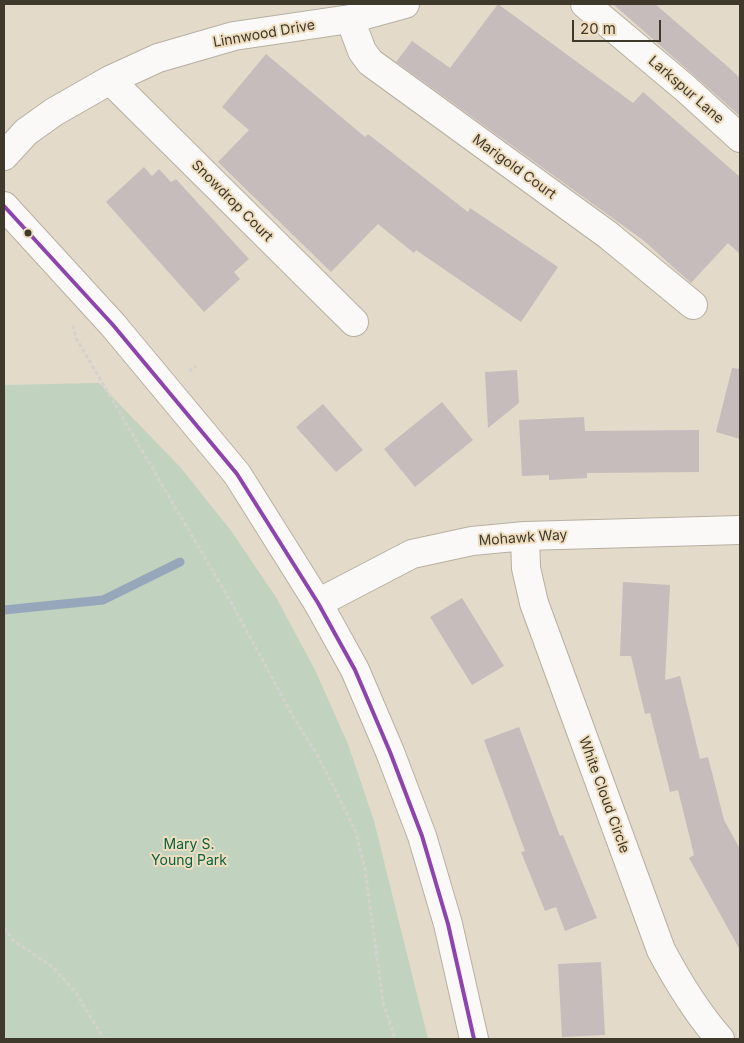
<!DOCTYPE html>
<style>
body{margin:0}
#map{position:relative;width:744px;height:1043px;overflow:hidden;background:#e3dac9;font-family:Inter,sans-serif}
canvas{display:block}
.frame{position:absolute;inset:0;border:5px solid #3f392c;pointer-events:none}
.scale{position:absolute;left:572px;top:20px;width:89px;height:22px;box-sizing:border-box;border:2px solid #3f392c;border-top:0;padding-left:6px;font-size:15px;line-height:18px;white-space:nowrap;color:#3f392c;-webkit-text-stroke:4px #eeddbe;paint-order:stroke}
</style>
<div id="map">
<canvas width="744" height="1043"></canvas>
<div class="frame"></div>
<div class="scale">20 m</div>
</div>
<script>
const context = document.querySelector('canvas').getContext('2d');
context.lineJoin = 'round';
function paint(path, color) { context.fillStyle = color; context.fill(path, 'evenodd'); }
function stroke(path, color, width, dash) { context.strokeStyle = color; context.lineWidth = width; context.lineCap = dash ? 'butt' : 'round'; context.setLineDash(dash || []); context.stroke(path); }
function write(font, color, halo, rows, align = 'center') {
  context.font = font + ' Inter,sans-serif'; context.lineWidth = 4; context.setLineDash([]); context.textBaseline = 'middle'; context.strokeStyle = halo; context.fillStyle = color; for (const [text, x, y, turn = 0] of rows) {
    context.save(); context.translate(x, y); context.rotate((+turn || 0) * Math.PI / 180); context.textAlign = isNaN(turn) ? turn : align; if (halo) context.strokeText(text, 0, 0); context.fillText(text, 0, 0); context.restore();
  }
}
paint(new Path2D(`
 M 99,383 L 181,468 L 232,532 L 277,599 L 315,670 L 348,744 L 374,821 L 428,1039 L 4,1039 L 4,385 Z`), '#c1d2bf');
stroke(new Path2D(`
 M 4,610 L 103,600 L 180,562`), '#96a7bc', 9);
paint(new Path2D(`
 M 498,4 L 633,103 L 643,92 L 740,177 L 740,254 L 728,243 L 691,283 L 643,240 L 396,62 L 412,41 L 450,68 Z
 M 613,4 L 655,4 L 727,66 L 740,78 L 740,116 Z
 M 266,54 L 365,137 L 368,134 L 468,212 L 470,208 L 558,267 L 521,322 L 416,250 L 414,253 L 378,224 L 331,272 L 218,162 L 249,130 L 222,107 Z
 M 144,167 L 152,176 L 159,169 L 171,182 L 176,179 L 249,259 L 234,272 L 240,279 L 204,312 L 106,202 Z
 M 732,368 L 740,369 L 740,439 L 716,432 Z
 M 517,370 L 519,403 L 488,428 L 485,372 Z
 M 442,402 L 473,440 L 415,487 L 384,449 Z
 M 323,404 L 363,450 L 336,472 L 296,427 Z
 M 584,417 L 585,431 L 699,430 L 699,472 L 587,473 L 587,478 L 549,480 L 549,475 L 522,476 L 519,420 Z
 M 623,582 L 670,585 L 665,680 L 680,676 L 700,759 L 708,757 L 724,820 L 740,849 L 740,950 L 689,858 L 694,855 L 678,790 L 670,792 L 650,713 L 645,714 L 631,656 L 620,656 Z
 M 462,598 L 504,666 L 472,685 L 430,617 Z
 M 519,727 L 560,836 L 563,835 L 597,918 L 565,931 L 556,907 L 545,911 L 521,852 L 525,851 L 484,740 Z
 M 601,962 L 605,1035 L 562,1037 L 558,964 Z`), '#c6bcbc');
const minor = new Path2D(`
 M 585,4 L 685,88 L 740,138
 M 350,19 L 362,51 L 370,62 L 608,235 L 693,305
 M 110,80 L 354,322
 M 4,156 L 26,132 L 54,112 L 110,80 L 158,58 L 234,36 L 350,19 L 405,4
 M 525,536 L 526,568 L 534,603 L 661,950 C 678,982 696,1012 720,1039
 M 318,603 L 412,554 L 472,541 L 525,536 L 740,530`);
const major = new Path2D(`
 M 4,206 L 113,325 L 237,474 L 318,603 L 355,670 L 390,752 L 422,836 L 448,924 L 474,1039`);
stroke(minor, '#b7b0a2', 30);
stroke(major, '#b7b0a2', 30);
stroke(new Path2D(`
 M 73,325 L 76,338 L 232,604 L 295,720 L 318,756 L 356,832 L 365,869 L 383,1002 L 395,1039
 M 189,371 L 196,366
 M 4,928 L 14,941 L 54,968 L 76,993 L 104,1039`), '#d4d2cc', 3, [4, 2.5]);
stroke(minor, '#fbf9f7', 28);
stroke(major, '#fbf9f7', 28);
stroke(new Path2D(`
 M 4,206 L 113,325 L 237,474 L 318,603 L 355,670 L 390,752 L 422,836 L 448,924 L 474,1039`), '#8e44ad', 4);
for (const [x, y, r, color] of [
 [28,233,4.5,"#3f392c"]
]) { const dot = new Path2D(); dot.arc(x, y, r, 0, 2 * Math.PI); context.fillStyle = color; context.fill(dot); stroke(dot, '#eeddbe', 2); }
write('14px', '#3f392c', '#eeddbe', [
 ["Linnwood Drive",264,34,-10],
 ["Larkspur Lane",686,90,41],
 ["Marigold Court",514,167,36],
 ["Snowdrop Court",232,201,45],
 ["Mohawk Way",523,538,-4],
 ["White Cloud Circle",604,795,70]
]);
write('14px', '#066241', '#eeddbe', [
 ["Mary S.",189,845],
 ["Young Park",189,861]
]);
</script>
